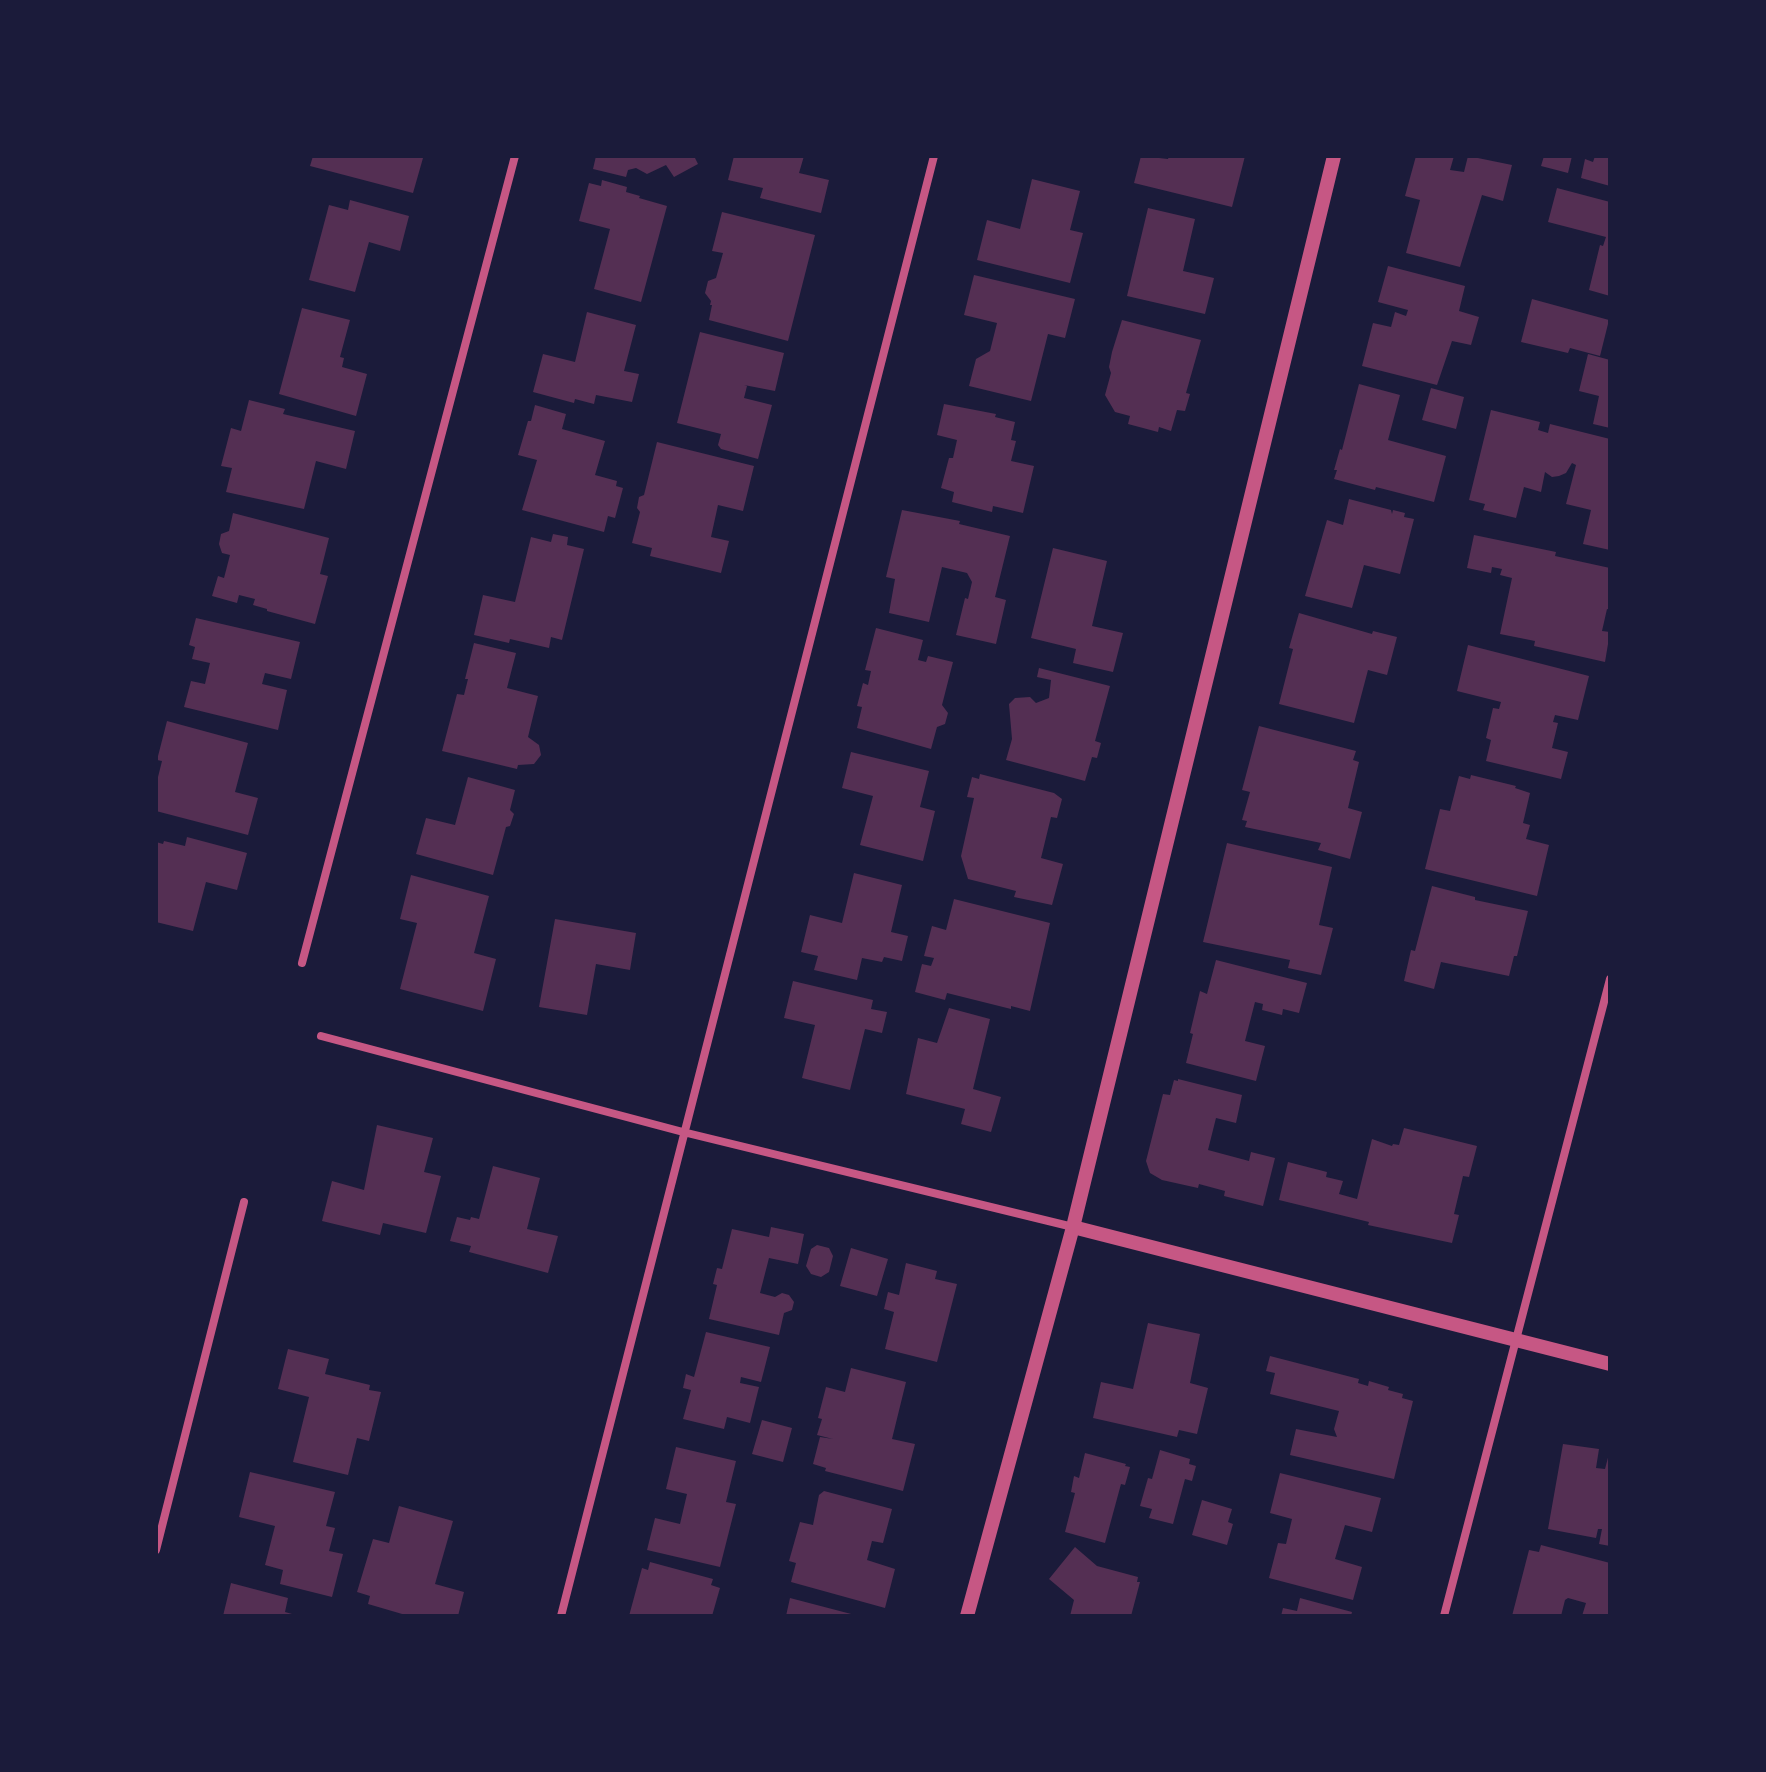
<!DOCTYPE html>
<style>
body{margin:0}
#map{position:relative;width:1766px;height:1772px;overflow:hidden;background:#1b1b3a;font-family:Commissioner,sans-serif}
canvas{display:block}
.frame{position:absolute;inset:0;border:158px solid #1b1b3a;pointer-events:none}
</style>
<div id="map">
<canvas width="1766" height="1772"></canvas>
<div class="frame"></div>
</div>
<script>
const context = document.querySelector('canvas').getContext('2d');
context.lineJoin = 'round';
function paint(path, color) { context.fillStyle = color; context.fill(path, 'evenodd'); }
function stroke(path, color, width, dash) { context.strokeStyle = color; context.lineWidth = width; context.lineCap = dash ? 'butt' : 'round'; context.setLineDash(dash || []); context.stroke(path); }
paint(new Path2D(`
 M 313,156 L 417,156 L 423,158 L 413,193 L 310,166 Z
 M 596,156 L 694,156 L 698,164 L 674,177 L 666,165 L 647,174 L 636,168 L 628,170 L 626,177 L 593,169 Z
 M 734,156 L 804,156 L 799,173 L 829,180 L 821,213 L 760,198 L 763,188 L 728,180 Z
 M 1141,156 L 1168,159 L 1169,156 L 1245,156 L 1232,207 L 1134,183 Z
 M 1416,156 L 1454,156 L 1450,170 L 1464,172 L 1468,156 L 1512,165 L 1503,201 L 1482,195 L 1460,267 L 1406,253 L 1420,200 L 1405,196 Z
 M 1544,156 L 1572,156 L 1568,173 L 1541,166 Z
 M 1595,156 L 1610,156 L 1610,186 L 1581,178 L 1585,159 L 1593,162 Z
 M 1032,179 L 1080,191 L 1070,230 L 1083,233 L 1070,283 L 977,260 L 987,220 L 1020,229 Z
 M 602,180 L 627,187 L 626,192 L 640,196 L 639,198 L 667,206 L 641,302 L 594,289 L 610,229 L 579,221 L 589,183 L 601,186 Z
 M 1557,188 L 1610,202 L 1610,296 L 1589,290 L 1600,245 L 1603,246 L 1606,237 L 1548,222 Z
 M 350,200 L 409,216 L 400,251 L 369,242 L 355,292 L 309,280 L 329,205 L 348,210 Z
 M 1148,208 L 1195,219 L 1183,271 L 1214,278 L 1205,314 L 1127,296 Z
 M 722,212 L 815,235 L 788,341 L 709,320 L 712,305 L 710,305 L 711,301 L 705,293 L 708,281 L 716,278 L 723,253 L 712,251 Z
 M 1388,266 L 1465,286 L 1459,311 L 1479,317 L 1471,345 L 1452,341 L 1437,385 L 1362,366 L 1373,323 L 1391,327 L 1395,312 L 1406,316 L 1408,310 L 1378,302 Z
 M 974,275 L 1075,299 L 1065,338 L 1048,334 L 1031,401 L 969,386 L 976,359 L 990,351 L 997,323 L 964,315 Z
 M 1532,299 L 1609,320 L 1600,356 L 1570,348 L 1568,353 L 1521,342 Z
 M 302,308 L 350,320 L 340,357 L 344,358 L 342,367 L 367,374 L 356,416 L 279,394 Z
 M 587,312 L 636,325 L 624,371 L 639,374 L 632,402 L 596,395 L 594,404 L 575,399 L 574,403 L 533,392 L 543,354 L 575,362 Z
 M 1122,320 L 1201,340 L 1186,393 L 1190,394 L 1185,411 L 1177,410 L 1171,431 L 1159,427 L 1158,432 L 1128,424 L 1130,416 L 1115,412 L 1105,395 L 1111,373 L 1109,367 L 1112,352 Z
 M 700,332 L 784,353 L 775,391 L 744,385 L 747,386 L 744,398 L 772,405 L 758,459 L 721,449 L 718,445 L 721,434 L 677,423 Z
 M 1588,354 L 1610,360 L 1610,428 L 1593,424 L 1599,396 L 1579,391 Z
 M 1359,384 L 1400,395 L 1388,440 L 1446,456 L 1434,502 L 1376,487 L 1375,490 L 1334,479 L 1337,470 L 1334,470 L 1340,449 L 1342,450 Z
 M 1431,388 L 1464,397 L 1456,429 L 1422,420 Z
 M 249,400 L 285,409 L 283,414 L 355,431 L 346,469 L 316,461 L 304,509 L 226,492 L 232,468 L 221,466 L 231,428 L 241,431 Z
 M 944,404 L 996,414 L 995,417 L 1015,422 L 1011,440 L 1016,441 L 1011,461 L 1034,466 L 1023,513 L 993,506 L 992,512 L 952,502 L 954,492 L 941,488 L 949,458 L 953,458 L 957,440 L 937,435 Z
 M 535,405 L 566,414 L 562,429 L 605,441 L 595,475 L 617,481 L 616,486 L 623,488 L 615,518 L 608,516 L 604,532 L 522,510 L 537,460 L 518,455 L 528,421 L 531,421 Z
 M 1491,410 L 1540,422 L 1538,430 L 1548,433 L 1550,424 L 1610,439 L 1610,550 L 1583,544 L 1591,510 L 1566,504 L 1576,465 L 1572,463 L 1566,473 L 1559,476 L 1552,477 L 1545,472 L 1541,492 L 1524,487 L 1516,518 L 1483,510 L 1485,504 L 1469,500 Z
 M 657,442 L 754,466 L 743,511 L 718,505 L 711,537 L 729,541 L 721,573 L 650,556 L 652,548 L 632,543 L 640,512 L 637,508 L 639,497 L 644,495 Z
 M 1349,499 L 1391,510 L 1392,514 L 1393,510 L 1405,513 L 1404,517 L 1414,519 L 1400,574 L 1364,565 L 1352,608 L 1305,596 L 1327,520 L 1343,525 Z
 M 902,510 L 960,521 L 959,524 L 1010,536 L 995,597 L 1006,600 L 996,644 L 956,635 L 965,598 L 968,599 L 972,582 L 967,573 L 942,567 L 929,622 L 889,613 L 895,579 L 886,577 Z
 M 233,513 L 329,538 L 320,574 L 328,576 L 315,624 L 267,611 L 267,609 L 253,605 L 255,599 L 239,595 L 237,603 L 212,596 L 218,576 L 224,578 L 230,555 L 222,553 L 219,544 L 221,534 L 229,531 Z
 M 553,534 L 568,537 L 567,545 L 584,549 L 562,640 L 551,637 L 549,648 L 510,639 L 509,643 L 474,635 L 483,595 L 515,602 L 531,537 L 551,542 Z
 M 1474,535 L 1556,552 L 1555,556 L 1610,568 L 1610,610 L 1607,609 L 1602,631 L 1610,632 L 1605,662 L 1534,646 L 1535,641 L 1500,634 L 1512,578 L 1500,575 L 1502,569 L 1492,567 L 1491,573 L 1467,568 Z
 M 1053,548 L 1107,561 L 1092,626 L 1123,633 L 1113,672 L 1073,663 L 1076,649 L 1031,638 Z
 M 1299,613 L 1372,634 L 1373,631 L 1397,637 L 1387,675 L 1368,670 L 1354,723 L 1279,704 L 1293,649 L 1289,648 Z
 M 196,618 L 300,642 L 291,679 L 265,673 L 262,684 L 287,690 L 278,730 L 184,707 L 191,681 L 205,684 L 210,663 L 192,659 L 195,647 L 189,645 Z
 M 876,628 L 923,640 L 918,660 L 926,662 L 928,656 L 953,662 L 942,705 L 948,713 L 945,724 L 937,727 L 931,749 L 857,728 L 862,707 L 857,706 L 863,683 L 868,685 L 871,671 L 865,670 Z
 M 474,643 L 516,653 L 507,688 L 538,696 L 528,737 L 539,745 L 541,755 L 534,764 L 518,765 L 517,769 L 442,751 L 457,694 L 464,695 L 468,679 L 465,679 Z
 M 1468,645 L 1589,676 L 1578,720 L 1555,715 L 1553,722 L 1558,723 L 1552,748 L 1568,752 L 1561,779 L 1486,761 L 1491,740 L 1486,738 L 1493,708 L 1499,709 L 1501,702 L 1457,691 Z
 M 1039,668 L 1110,686 L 1095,741 L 1101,743 L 1097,758 L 1092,757 L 1085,781 L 1006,760 L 1012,739 L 1009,704 L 1015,698 L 1030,697 L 1036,703 L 1049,698 L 1051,680 L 1037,677 Z
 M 167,721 L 248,743 L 235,792 L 258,798 L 248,835 L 156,811 L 156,785 L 162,761 L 157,760 Z
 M 1259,726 L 1356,751 L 1353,760 L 1359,762 L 1348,808 L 1362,812 L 1350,859 L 1318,850 L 1321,843 L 1245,827 L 1247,821 L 1242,820 L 1250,792 L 1242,790 Z
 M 851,752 L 929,771 L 920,807 L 935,811 L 923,861 L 860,845 L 873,796 L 842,788 Z
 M 980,774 L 1054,793 L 1062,799 L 1057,818 L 1051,817 L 1041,858 L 1063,864 L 1052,905 L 1014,897 L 1016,891 L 968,879 L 961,856 L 974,798 L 967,797 L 972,777 L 979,779 Z
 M 1471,775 L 1516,786 L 1515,788 L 1530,793 L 1523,823 L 1530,825 L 1526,839 L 1549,845 L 1537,896 L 1425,869 L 1440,809 L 1450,811 L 1459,776 L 1470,779 Z
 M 468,777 L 515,790 L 510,810 L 514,814 L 510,826 L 506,827 L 493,875 L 416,854 L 426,818 L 455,825 Z
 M 187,837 L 247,853 L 237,890 L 206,882 L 193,931 L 156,922 L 156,842 L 163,844 L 164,841 L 185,846 Z
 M 1227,843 L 1332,867 L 1319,925 L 1333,928 L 1321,975 L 1288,968 L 1290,960 L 1203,942 Z
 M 854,873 L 902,885 L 891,932 L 908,936 L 902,961 L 884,957 L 882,962 L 862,958 L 857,980 L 814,970 L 818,956 L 801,952 L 810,915 L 842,923 Z
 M 411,875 L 489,896 L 474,953 L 496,959 L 483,1011 L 400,989 L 417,923 L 400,919 Z
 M 1432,886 L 1475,897 L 1475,900 L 1528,911 L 1517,956 L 1514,956 L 1509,976 L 1441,962 L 1434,989 L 1404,981 L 1411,950 L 1415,951 Z
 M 954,899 L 1050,923 L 1030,1011 L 1011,1006 L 1011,1009 L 947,993 L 945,1000 L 915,992 L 922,964 L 931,966 L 934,958 L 924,956 L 932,926 L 946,930 Z
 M 555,919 L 636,933 L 630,970 L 596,964 L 587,1015 L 539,1007 Z
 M 1216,960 L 1307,983 L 1299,1013 L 1283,1009 L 1282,1015 L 1262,1010 L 1263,1004 L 1255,1002 L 1245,1041 L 1265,1046 L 1256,1081 L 1186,1063 L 1193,1034 L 1190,1033 L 1200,991 L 1207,994 Z
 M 793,981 L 873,1000 L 871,1009 L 887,1012 L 882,1033 L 865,1029 L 850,1090 L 802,1078 L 815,1025 L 784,1018 Z
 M 949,1008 L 990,1019 L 973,1089 L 1001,1097 L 991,1132 L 961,1124 L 965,1109 L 906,1094 L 918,1038 L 937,1043 Z
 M 1178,1079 L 1242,1095 L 1236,1123 L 1216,1118 L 1208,1150 L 1249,1161 L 1251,1152 L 1275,1158 L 1263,1206 L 1224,1196 L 1225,1191 L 1199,1184 L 1198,1188 L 1162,1180 L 1150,1173 L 1146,1161 L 1163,1094 L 1170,1095 L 1174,1080 L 1178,1081 Z
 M 377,1125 L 433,1138 L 424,1172 L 441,1176 L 426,1233 L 383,1223 L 380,1235 L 322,1221 L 332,1181 L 364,1190 Z
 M 1404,1128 L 1477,1146 L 1469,1177 L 1463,1176 L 1454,1214 L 1459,1215 L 1452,1243 L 1368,1225 L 1369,1222 L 1279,1200 L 1288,1162 L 1327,1172 L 1326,1177 L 1343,1181 L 1339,1194 L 1357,1199 L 1372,1139 L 1392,1146 L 1393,1144 L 1399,1145 Z
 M 493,1166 L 540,1178 L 527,1229 L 558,1236 L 548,1273 L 469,1252 L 471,1246 L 450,1241 L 457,1217 L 470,1220 L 471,1217 L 479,1219 Z
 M 771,1227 L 804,1234 L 798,1264 L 769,1258 L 760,1293 L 775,1297 L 782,1293 L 789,1295 L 794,1302 L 792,1310 L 784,1313 L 779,1335 L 709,1319 L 717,1285 L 713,1284 L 717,1268 L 722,1269 L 732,1229 L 769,1237 Z
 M 817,1245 L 829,1248 L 833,1256 L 829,1272 L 821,1277 L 811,1274 L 806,1266 L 811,1249 Z
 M 851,1248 L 888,1259 L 877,1296 L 840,1286 Z
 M 906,1263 L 937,1271 L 935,1279 L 957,1284 L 937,1362 L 885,1349 L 894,1312 L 884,1309 L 888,1292 L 899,1295 Z
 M 1148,1323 L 1200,1334 L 1190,1383 L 1208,1388 L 1197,1434 L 1179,1430 L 1177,1437 L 1093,1418 L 1101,1382 L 1133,1389 Z
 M 706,1332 L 770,1347 L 761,1382 L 741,1377 L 740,1383 L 759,1387 L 750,1423 L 727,1417 L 724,1429 L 683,1419 L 691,1390 L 683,1388 L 686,1374 L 694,1377 Z
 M 288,1349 L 329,1359 L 325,1374 L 370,1385 L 369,1390 L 381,1392 L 369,1441 L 357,1438 L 348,1475 L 293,1462 L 309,1397 L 278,1389 Z
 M 1270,1356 L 1359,1379 L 1358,1383 L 1368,1386 L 1369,1381 L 1389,1387 L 1388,1390 L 1403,1394 L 1402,1398 L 1413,1401 L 1394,1479 L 1290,1455 L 1296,1429 L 1337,1437 L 1334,1429 L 1339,1411 L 1270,1394 L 1275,1373 L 1266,1371 Z
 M 851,1368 L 906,1382 L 892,1439 L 915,1444 L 903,1491 L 825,1471 L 826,1468 L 813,1464 L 820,1437 L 833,1439 L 817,1435 L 822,1419 L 818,1418 L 826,1387 L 845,1392 Z
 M 762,1420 L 792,1428 L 783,1462 L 752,1454 Z
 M 1563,1444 L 1599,1449 L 1596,1468 L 1605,1469 L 1610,1450 L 1610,1546 L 1599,1544 L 1602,1529 L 1598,1529 L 1596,1538 L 1548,1529 Z
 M 676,1447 L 736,1461 L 726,1502 L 736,1504 L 720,1567 L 647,1550 L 655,1518 L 680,1524 L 687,1494 L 666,1489 Z
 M 1160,1450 L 1190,1459 L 1189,1464 L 1196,1466 L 1192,1481 L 1185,1479 L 1173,1524 L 1149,1518 L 1152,1509 L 1140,1506 L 1148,1478 L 1152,1479 Z
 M 1085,1453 L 1126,1464 L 1125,1466 L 1130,1467 L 1125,1485 L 1121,1484 L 1105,1543 L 1065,1532 L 1075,1493 L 1071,1492 L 1074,1476 L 1079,1478 Z
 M 250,1472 L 335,1492 L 326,1526 L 335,1528 L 329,1551 L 343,1554 L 332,1597 L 280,1584 L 283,1570 L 265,1565 L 275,1526 L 239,1517 Z
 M 1280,1473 L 1381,1498 L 1372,1532 L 1345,1525 L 1335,1559 L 1362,1567 L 1353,1600 L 1269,1578 L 1278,1543 L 1286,1544 L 1292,1519 L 1270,1513 Z
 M 824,1491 L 892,1509 L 883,1543 L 872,1541 L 867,1560 L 895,1569 L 885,1608 L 791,1582 L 796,1563 L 789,1561 L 800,1522 L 813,1525 L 819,1495 Z
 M 1202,1500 L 1232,1509 L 1228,1522 L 1233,1524 L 1227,1545 L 1192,1535 Z
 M 399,1506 L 453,1521 L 435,1584 L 464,1592 L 458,1616 L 409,1616 L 368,1604 L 370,1596 L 357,1592 L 373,1539 L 389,1543 Z
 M 1541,1545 L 1610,1563 L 1610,1616 L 1582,1616 L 1586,1603 L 1568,1598 L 1565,1600 L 1561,1616 L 1512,1616 L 1529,1550 L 1539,1552 Z
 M 1075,1547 L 1097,1566 L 1138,1577 L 1137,1582 L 1140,1582 L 1131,1616 L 1070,1616 L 1074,1600 L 1049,1579 Z
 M 650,1562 L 713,1579 L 711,1585 L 720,1588 L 712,1616 L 629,1616 L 642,1568 L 648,1570 Z
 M 231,1583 L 288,1598 L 285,1612 L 299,1616 L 223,1616 Z
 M 790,1598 L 855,1615 L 855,1616 L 786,1616 Z
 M 1300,1598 L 1352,1612 L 1351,1616 L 1281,1616 L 1283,1608 L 1297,1611 Z`), '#542f53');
stroke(new Path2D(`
 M 302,963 L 515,156
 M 321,1036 L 683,1132 L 1073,1227
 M 156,1550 L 244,1202
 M 561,1616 L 934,156
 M 1444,1616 L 1610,979`), '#c65784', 8);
stroke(new Path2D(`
 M 1073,1227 L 1610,1364
 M 967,1616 L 1073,1227 L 1334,156`), '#c65784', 14);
</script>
